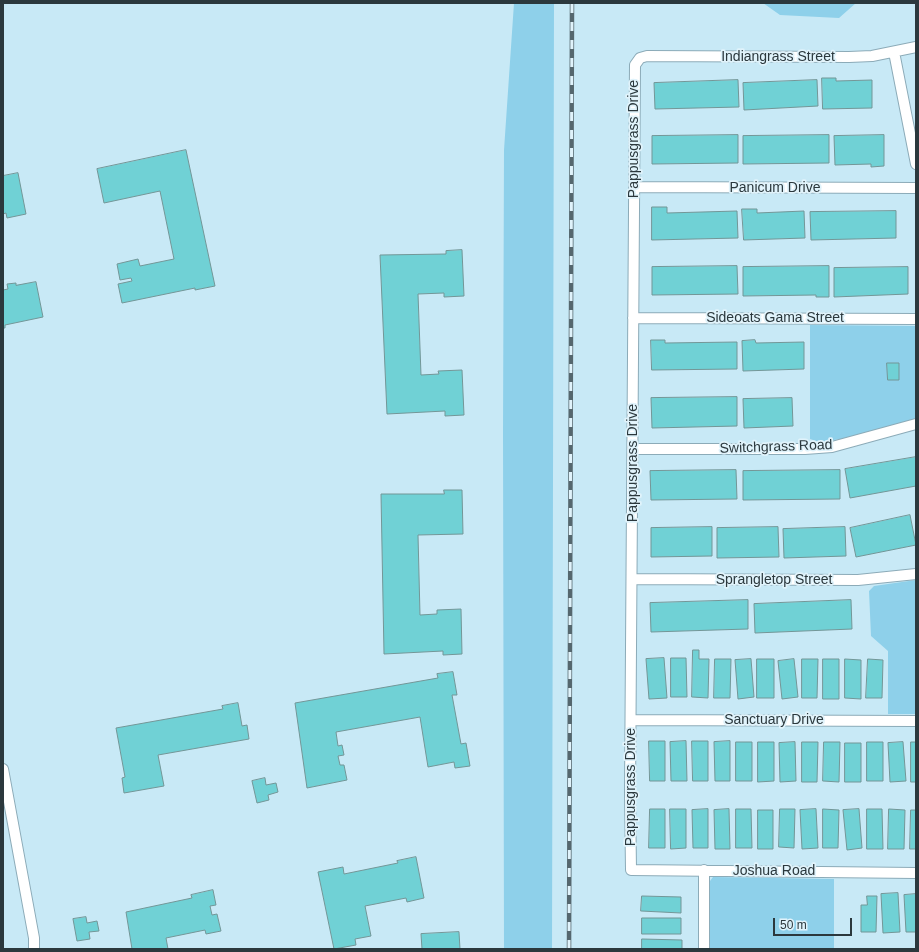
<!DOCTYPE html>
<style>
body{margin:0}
#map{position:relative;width:919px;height:952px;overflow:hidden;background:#c8e9f6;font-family:Arial,sans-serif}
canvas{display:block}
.frame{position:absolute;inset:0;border:4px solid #2b383d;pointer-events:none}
.scale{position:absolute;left:773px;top:918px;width:79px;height:18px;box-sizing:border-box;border:2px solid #2b383d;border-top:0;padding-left:5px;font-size:12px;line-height:14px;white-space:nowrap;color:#2b383d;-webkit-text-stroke:3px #e0f3fb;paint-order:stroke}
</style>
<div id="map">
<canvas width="919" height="952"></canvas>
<div class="frame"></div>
<div class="scale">50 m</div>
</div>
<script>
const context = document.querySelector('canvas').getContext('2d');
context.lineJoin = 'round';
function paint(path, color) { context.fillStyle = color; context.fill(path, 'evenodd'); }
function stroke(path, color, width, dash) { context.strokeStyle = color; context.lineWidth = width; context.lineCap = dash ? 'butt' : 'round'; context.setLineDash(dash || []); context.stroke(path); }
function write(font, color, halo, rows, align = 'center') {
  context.font = font + ' Arial,sans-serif'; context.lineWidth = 3.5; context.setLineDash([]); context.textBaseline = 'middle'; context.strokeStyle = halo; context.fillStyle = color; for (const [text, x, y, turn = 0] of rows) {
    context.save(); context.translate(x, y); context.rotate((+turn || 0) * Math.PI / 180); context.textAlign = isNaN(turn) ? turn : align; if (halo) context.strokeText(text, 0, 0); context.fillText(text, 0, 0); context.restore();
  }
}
paint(new Path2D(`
 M 514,3 L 554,3 L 552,949 L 504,949 L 503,432 L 504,150 Z
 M 763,3 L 856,3 L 839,18 L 780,15 Z
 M 810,325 L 916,326 L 916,419 L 841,439 L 819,442 L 810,439 Z
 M 916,580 L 916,714 L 888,714 L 888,651 L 871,636 L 869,591 L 874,586 Z
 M 713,877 L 834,879 L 834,949 L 710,949 L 710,881 Z`), '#8ed0ea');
const building = new Path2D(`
 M 822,78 L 836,78 L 836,81 L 872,80 L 872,108 L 823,109 Z
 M 738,80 L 739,107 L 655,109 L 654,83 Z
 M 817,80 L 818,106 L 744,110 L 743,83 Z
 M 738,135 L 738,163 L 652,164 L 652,136 Z
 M 829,135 L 829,163 L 743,164 L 743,136 Z
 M 884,135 L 884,166 L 871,167 L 871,164 L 835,165 L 834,136 Z
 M 186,150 L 215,286 L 195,290 L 195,288 L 122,303 L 118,284 L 132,281 L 131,278 L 120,280 L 117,264 L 138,259 L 140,266 L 174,259 L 160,191 L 104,203 L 97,169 Z
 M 18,173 L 26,214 L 7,218 L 6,213 L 3,214 L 3,176 Z
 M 652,207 L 667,207 L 667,213 L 737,211 L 738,238 L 652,240 Z
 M 742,209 L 757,209 L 757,213 L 804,211 L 805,238 L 744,240 Z
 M 896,211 L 896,238 L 811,240 L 810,212 Z
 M 462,250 L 464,296 L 444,297 L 444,293 L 418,294 L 421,375 L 439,374 L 438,371 L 462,370 L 464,415 L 445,416 L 445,411 L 387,414 L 380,255 L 446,254 L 446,251 Z
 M 737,266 L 738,294 L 652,295 L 652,267 Z
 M 829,266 L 829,297 L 816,297 L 816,295 L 743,296 L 743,267 Z
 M 908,267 L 908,294 L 834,297 L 834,268 Z
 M 36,282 L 43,317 L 5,325 L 5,328 L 3,328 L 3,290 L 8,289 L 7,284 L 16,283 L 16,285 Z
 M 651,340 L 665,340 L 665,343 L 737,342 L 737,369 L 652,370 Z
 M 755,340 L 756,343 L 804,342 L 804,369 L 743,371 L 742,341 Z
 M 887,363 L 899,363 L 899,380 L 888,380 Z
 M 737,397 L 737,426 L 652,428 L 651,398 Z
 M 792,398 L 793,426 L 744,428 L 743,399 Z
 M 916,457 L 916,486 L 850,498 L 845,469 Z
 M 736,470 L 737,499 L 651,500 L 650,471 Z
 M 840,470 L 840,499 L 743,500 L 743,471 Z
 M 444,490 L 462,490 L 463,534 L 418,535 L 420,615 L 437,614 L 437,610 L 461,609 L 462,654 L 443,655 L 443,651 L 384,654 L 381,494 L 444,494 Z
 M 910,515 L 916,545 L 856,557 L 850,528 Z
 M 712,527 L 712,556 L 651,557 L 651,528 Z
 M 778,527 L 779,557 L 717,558 L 717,528 Z
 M 845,527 L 846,556 L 784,558 L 783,529 Z
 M 748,600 L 748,629 L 651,632 L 650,603 Z
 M 851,600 L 852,629 L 755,633 L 754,604 Z
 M 693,650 L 699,650 L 699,659 L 709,659 L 708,698 L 692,697 Z
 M 664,658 L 667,698 L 649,699 L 646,659 Z
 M 671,658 L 686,658 L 687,697 L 671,697 Z
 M 715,659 L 731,659 L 730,698 L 714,698 Z
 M 751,659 L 754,697 L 738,699 L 735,660 Z
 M 757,659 L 774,659 L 774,698 L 757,698 Z
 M 794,659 L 798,697 L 782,699 L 778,661 Z
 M 802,659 L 818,659 L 817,698 L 802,698 Z
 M 823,659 L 839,659 L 839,699 L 823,699 Z
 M 845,659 L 861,660 L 861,699 L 845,698 Z
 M 868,659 L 883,660 L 882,698 L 866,698 Z
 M 453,672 L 457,695 L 452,695 L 461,744 L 466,743 L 470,766 L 455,768 L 454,762 L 428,767 L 420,717 L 336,732 L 338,746 L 342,745 L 344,755 L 338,756 L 340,765 L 344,765 L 347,780 L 307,788 L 295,703 L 438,678 L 437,674 Z
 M 238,703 L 242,726 L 247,725 L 249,739 L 158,755 L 164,786 L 124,793 L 122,778 L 125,777 L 116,728 L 223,709 L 222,706 Z
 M 649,741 L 665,741 L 665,781 L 650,781 Z
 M 686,741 L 687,781 L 671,781 L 670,742 Z
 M 692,741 L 708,741 L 708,781 L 693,781 Z
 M 730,741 L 730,781 L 715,781 L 714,742 Z
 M 736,742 L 752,742 L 752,781 L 736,781 Z
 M 758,742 L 774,742 L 774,781 L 758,782 Z
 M 795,742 L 796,781 L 780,782 L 779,743 Z
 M 802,742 L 818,742 L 817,782 L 802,782 Z
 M 824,742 L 840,742 L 839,782 L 823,781 Z
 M 867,742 L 883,742 L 883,781 L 867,781 Z
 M 903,742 L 906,781 L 890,782 L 888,743 Z
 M 911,742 L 916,742 L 916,782 L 911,782 Z
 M 845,743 L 861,743 L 861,782 L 845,782 Z
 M 265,778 L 266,785 L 276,783 L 278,792 L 268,795 L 269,800 L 257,803 L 252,781 Z
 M 650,809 L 665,809 L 665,848 L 649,848 Z
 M 670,809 L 686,809 L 686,848 L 671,849 Z
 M 708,809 L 708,848 L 693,848 L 692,810 Z
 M 729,809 L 730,849 L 715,849 L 714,810 Z
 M 736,809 L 751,809 L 752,848 L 736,848 Z
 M 780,809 L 795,809 L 794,848 L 779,847 Z
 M 816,809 L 818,848 L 802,849 L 800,810 Z
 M 823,809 L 839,810 L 838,848 L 823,848 Z
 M 859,809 L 862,848 L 847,850 L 843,810 Z
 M 867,809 L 882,809 L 883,849 L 867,849 Z
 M 889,809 L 905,810 L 904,849 L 888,849 Z
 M 758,810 L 773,810 L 773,849 L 758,849 Z
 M 911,810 L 916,810 L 916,849 L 910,849 Z
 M 416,857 L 424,898 L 407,902 L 406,898 L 365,906 L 371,936 L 355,939 L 356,945 L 334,949 L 318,872 L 343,867 L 344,874 L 398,863 L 397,861 Z
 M 213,890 L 216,905 L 210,906 L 212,915 L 217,914 L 221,931 L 206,934 L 205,930 L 166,938 L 168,949 L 132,949 L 126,912 L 192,898 L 191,895 Z
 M 898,893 L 900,932 L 883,933 L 881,894 Z
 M 916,894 L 916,932 L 906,932 L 904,895 Z
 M 642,896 L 681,897 L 681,913 L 641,911 Z
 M 867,896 L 877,896 L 876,932 L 861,932 L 861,905 L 867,905 Z
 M 86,917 L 87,923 L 97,921 L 99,931 L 89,932 L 90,939 L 77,941 L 73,919 Z
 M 642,918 L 681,918 L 681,934 L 642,934 Z
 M 459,932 L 460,949 L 422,949 L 421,934 Z
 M 642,939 L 682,940 L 682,949 L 642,949 Z`);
paint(building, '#70d1d5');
stroke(building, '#739697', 1);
const minor = new Path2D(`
 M 916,47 L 872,56 L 849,57 L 647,56 L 640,58 L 635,65 L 630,793 L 631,870 L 916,873
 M 894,52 L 916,164
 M 634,187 L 916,188
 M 633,318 L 916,319
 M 633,449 L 805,449 L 832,447 L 916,424
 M 632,579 L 858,580 L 916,574
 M 632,720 L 916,721
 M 3,769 L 34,938 L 34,949
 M 704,949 L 704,870`);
stroke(minor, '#8cabb8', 12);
stroke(minor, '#fff', 10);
const rail = new Path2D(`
 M 569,949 L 572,3`);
stroke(rail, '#55676e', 4.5);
stroke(rail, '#e0f3fb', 3, [9]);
write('14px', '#2b383d', '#e0f3fb', [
 ["Indiangrass Street",778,57],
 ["Pappusgrass Drive",634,139,-90],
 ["Panicum Drive",775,188],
 ["Sideoats Gama Street",775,318],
 ["Switchgrass Road",776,447,-2],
 ["Pappusgrass Drive",633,463,-90],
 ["Sprangletop Street",774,580],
 ["Sanctuary Drive",774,720],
 ["Pappusgrass Drive",631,787,-90],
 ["Joshua Road",774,871]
]);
</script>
